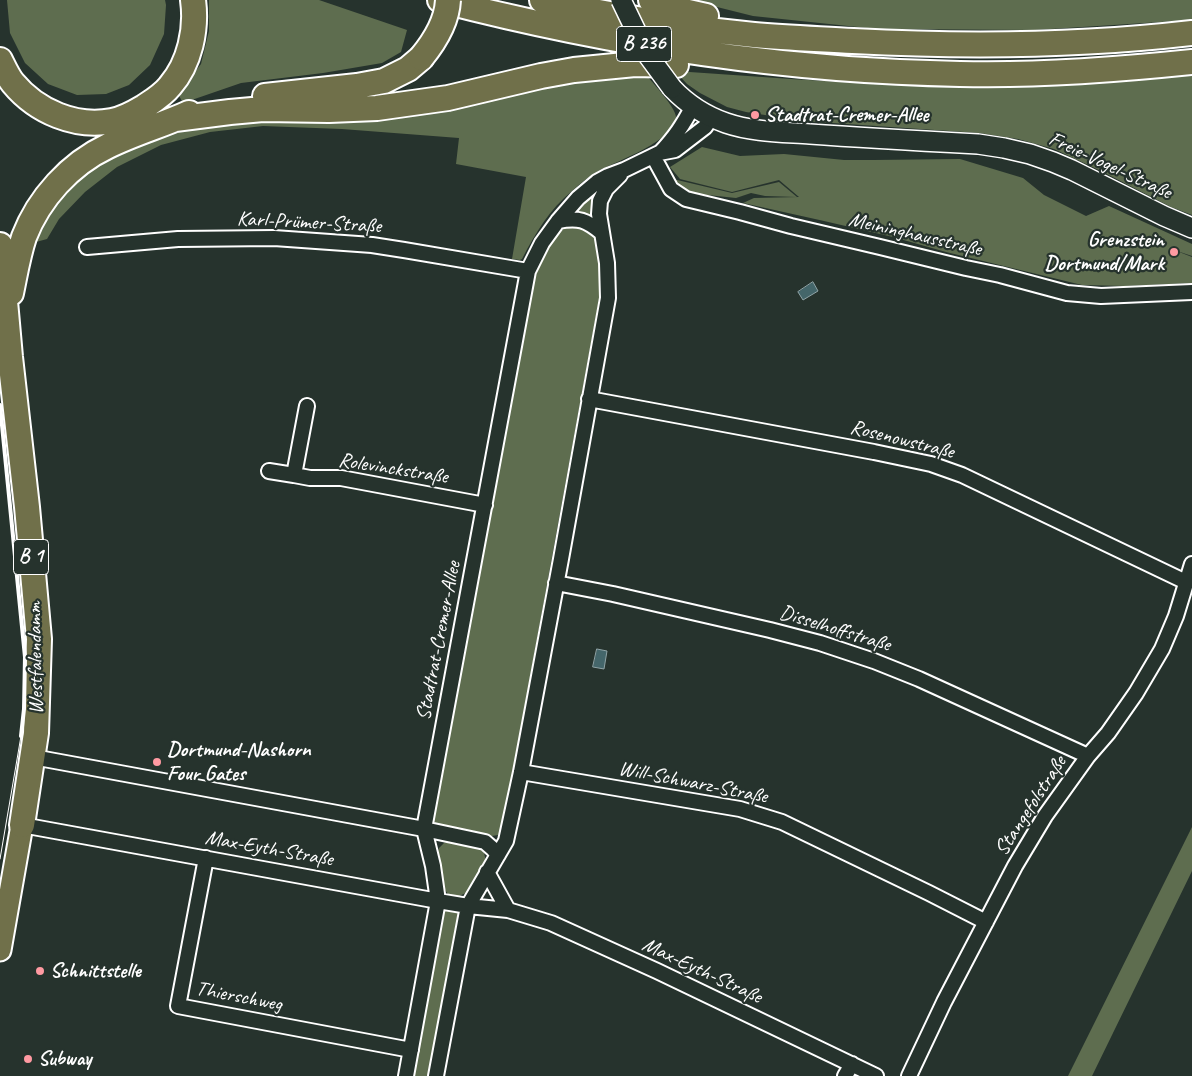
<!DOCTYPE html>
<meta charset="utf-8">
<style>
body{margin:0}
canvas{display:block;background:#26332d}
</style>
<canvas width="1192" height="1076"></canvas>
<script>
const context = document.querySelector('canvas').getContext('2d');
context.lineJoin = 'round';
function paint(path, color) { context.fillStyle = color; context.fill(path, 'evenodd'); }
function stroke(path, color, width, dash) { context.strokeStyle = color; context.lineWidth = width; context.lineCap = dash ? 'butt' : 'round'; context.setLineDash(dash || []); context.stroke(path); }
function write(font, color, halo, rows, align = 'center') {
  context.font = font + ' Caveat,sans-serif'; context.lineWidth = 4.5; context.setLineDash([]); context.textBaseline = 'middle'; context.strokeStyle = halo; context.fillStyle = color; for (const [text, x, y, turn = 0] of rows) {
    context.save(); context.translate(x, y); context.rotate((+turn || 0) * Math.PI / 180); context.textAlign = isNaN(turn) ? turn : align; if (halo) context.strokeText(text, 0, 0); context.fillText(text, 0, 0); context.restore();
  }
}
paint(new Path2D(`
 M 7,0 L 165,0 L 166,5 L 164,34 L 150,65 L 129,85 L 106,94 L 77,95 L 48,84 L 25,63 L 10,33 Z
 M 209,0 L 319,0 L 407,30 L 401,52 L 382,63 L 323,73 L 241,83 L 183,103 L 178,94 L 201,64 L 209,31 Z
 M 689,0 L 1192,0 L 1192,20 L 1035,30 L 877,29 L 753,16 Z
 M 642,70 C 649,79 676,107 676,117 C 676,140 618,161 600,170 C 590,176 580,183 572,191 C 549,210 536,232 522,259 L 520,260 L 512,259 L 526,177 L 456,164 L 459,138 L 342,129 L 263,126 L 210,132 L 161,145 L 117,167 L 85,192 L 59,219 L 47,239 L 36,242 L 43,220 L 60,195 L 101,160 L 187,126 L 500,91 Z
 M 675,71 C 812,81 949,90 1087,84 C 1122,82 1157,76 1192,73 L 1192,215 L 1171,207 L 1099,170 L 1054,149 L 1018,139 L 979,133 L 803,121 L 746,112 L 727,107 L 700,93 L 687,84 Z
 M 702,147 L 740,156 L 784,154 L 844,160 L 874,160 L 960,159 L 1023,178 L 1044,195 L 1086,216 L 1109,206 L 1192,244 L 1192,256 L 1174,250 L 1192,257 L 1192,283 L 1125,286 L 1082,285 L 946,252 L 893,237 L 824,221 L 743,203 L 754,198 L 799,197 L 779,180 L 732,192 L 680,179 L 670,167 Z
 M 673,179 L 732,193 L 779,182 L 797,197 L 765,196 L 751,193 L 736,198 L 689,193 L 681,189 Z
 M 599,186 L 594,217 L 584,213 L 575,212 L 575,210 Z
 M 571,225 L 585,228 L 592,235 L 598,244 L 601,284 L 600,294 L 502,831 L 498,835 L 492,836 L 439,825 L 434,822 L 433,816 L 530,287 L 535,273 L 546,249 L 557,232 Z
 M 1192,827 L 1192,871 L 1092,1076 L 1068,1076 Z
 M 452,840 L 480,848 L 484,853 L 486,861 L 485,867 L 468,892 L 457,897 L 448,894 L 443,887 L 437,854 L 439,848 L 444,843 Z
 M 450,909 L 458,912 L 459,915 L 430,1076 L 413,1076 L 442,916 L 444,912 Z`), '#5e6d4f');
const water = new Path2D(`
 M 813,282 L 818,291 L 803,300 L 798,292 Z
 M 597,649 L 607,651 L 604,669 L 593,667 Z`);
paint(water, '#44666a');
stroke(water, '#8fa3a6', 1);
const street = new Path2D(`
 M 660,153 C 675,137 683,125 693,106
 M 653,156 L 671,189 L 686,199 L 740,212 L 791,226 L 880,247 L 966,268 L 1000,275 L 1067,293 L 1101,296 L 1192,292
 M 558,221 C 579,217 586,220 602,233
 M 87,247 L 178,239 L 274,238 L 372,245 L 404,250 L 528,271
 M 589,399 L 874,452 L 931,464 L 962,475 L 1186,582
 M 307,406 L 294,475 L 310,478 L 341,478 L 485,505
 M 269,471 L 294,475
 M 556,583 L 613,594 L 770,630 L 820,643 L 874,661 L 919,679 L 1088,756
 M 33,757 L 424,829 L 485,842 L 493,849 L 498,855
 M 521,772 L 740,809 L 782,822 L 929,893 L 986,922
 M 22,825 L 438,901 L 468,906 L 508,910 L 551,923 L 657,971 L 876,1076
 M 206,858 L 178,1006 L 411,1050
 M 487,872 L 508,910
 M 406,1076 L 438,901 L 433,866 L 424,829 L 528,271 L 542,243 L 558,221 L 578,198 L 597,182 L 608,176 L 624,170 L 659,153 L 675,150 L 705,127 L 712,117
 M 436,1076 L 468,906 L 506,841 L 521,772 L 561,559 L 608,298 L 607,263 L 599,214 L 600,201 L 606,189 L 620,175
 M 845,1076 L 852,1064
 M 909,1076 L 944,1002 L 1015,866 L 1045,816 L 1088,756 L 1108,733 L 1136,693 L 1162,649 L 1176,616 L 1192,564`);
const secondary = new Path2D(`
 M 672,88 C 687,104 706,116 726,123 C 752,132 783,132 810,134 C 866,138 922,141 978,144 L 1004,148 L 1030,154 L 1053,162 L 1072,170 L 1164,216 L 1192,228`);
const primary = new Path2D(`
 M 0,950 L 22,825`);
const highway = new Path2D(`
 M 440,0 C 609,44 784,71 960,74 C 1037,76 1115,70 1192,62
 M 542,0 C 612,16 683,28 754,35 C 787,38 820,39 853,41 C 966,47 1079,46 1192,33
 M 651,0 L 675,9 L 706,16
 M 0,60 C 4,68 8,77 13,83 C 37,112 76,128 112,121 C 123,119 134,113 144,107 C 153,101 163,95 170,86 C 190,63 197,29 193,0
 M 265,96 L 357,86 L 384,81 L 408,69 L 421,58
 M 175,119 L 230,112 L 263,109 L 329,110 L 377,108 L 448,98 L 541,76 L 574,70 L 635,64 L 676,65
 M 0,245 L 10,357 L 27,507 L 39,639 L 36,733 L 22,825
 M 11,293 C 15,274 18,255 24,237 C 39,198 70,164 108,146 C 134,133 163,125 189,113`);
stroke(street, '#fff', 18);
stroke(secondary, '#fff', 22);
stroke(primary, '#fff', 25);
stroke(highway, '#fff', 28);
stroke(street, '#26332d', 14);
stroke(secondary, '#26332d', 19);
stroke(primary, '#70704a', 21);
stroke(highway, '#70704a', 24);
stroke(new Path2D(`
 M 0,859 L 21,736`), '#fff', 1);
stroke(new Path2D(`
 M 0,405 L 25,657 L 24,709 L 21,736`), '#fff', 4);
const secondaryBridge = new Path2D(`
 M 621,0 L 647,54 L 672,88`);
const highwayBridge = new Path2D(`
 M 421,58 C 435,41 447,22 448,0`);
stroke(secondaryBridge, '#fff', 22, []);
stroke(highwayBridge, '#fff', 28, []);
stroke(secondaryBridge, '#26332d', 19);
stroke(highwayBridge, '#70704a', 24);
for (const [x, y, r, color] of [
 [755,115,5,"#ff9aa2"],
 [1174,252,5,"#ff9aa2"],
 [157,762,5,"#ff9aa2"],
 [40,971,5,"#ff9aa2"],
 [28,1059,5,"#ff9aa2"]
]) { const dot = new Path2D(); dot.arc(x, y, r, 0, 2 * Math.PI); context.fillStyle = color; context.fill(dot); stroke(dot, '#26332d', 2); }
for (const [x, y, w] of [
 [644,44,55],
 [31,557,35]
]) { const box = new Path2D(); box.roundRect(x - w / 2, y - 17.5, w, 35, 4); context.fillStyle = '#26332d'; context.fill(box); stroke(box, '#fff', 1); }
write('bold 20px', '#fff', null, [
 ["B 236",644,44],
 ["B 1",31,557]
]);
write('bold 21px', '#fff', '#26332d', [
 ["Stadtrat-Cremer-Allee",765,115],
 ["Grenzstein",1164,240,"right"],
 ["Dortmund/Mark",1164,264,"right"],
 ["Dortmund-Nashorn",167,750],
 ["Four Gates",167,774],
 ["Schnittstelle",50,971],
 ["Subway",38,1059]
], 'left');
write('21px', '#fff', '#26332d', [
 ["Freie-Vogel-Straße",1110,166,25],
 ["Karl-Prümer-Straße",309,223,3],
 ["Meininghausstraße",915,235,13],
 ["Rosenowstraße",902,440,14],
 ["Rolevinckstraße",393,469,9],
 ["Disselhoffstraße",835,629,17],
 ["Stadtrat-Cremer-Allee",439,641,-79],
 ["Westfalendamm",36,658,-91],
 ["Will-Schwarz-Straße",693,783,11],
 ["Stangefolstraße",1031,806,-57],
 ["Max-Eyth-Straße",269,849,10],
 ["Max-Eyth-Straße",702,971,25],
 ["Thierschweg",239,997,11]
]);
</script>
